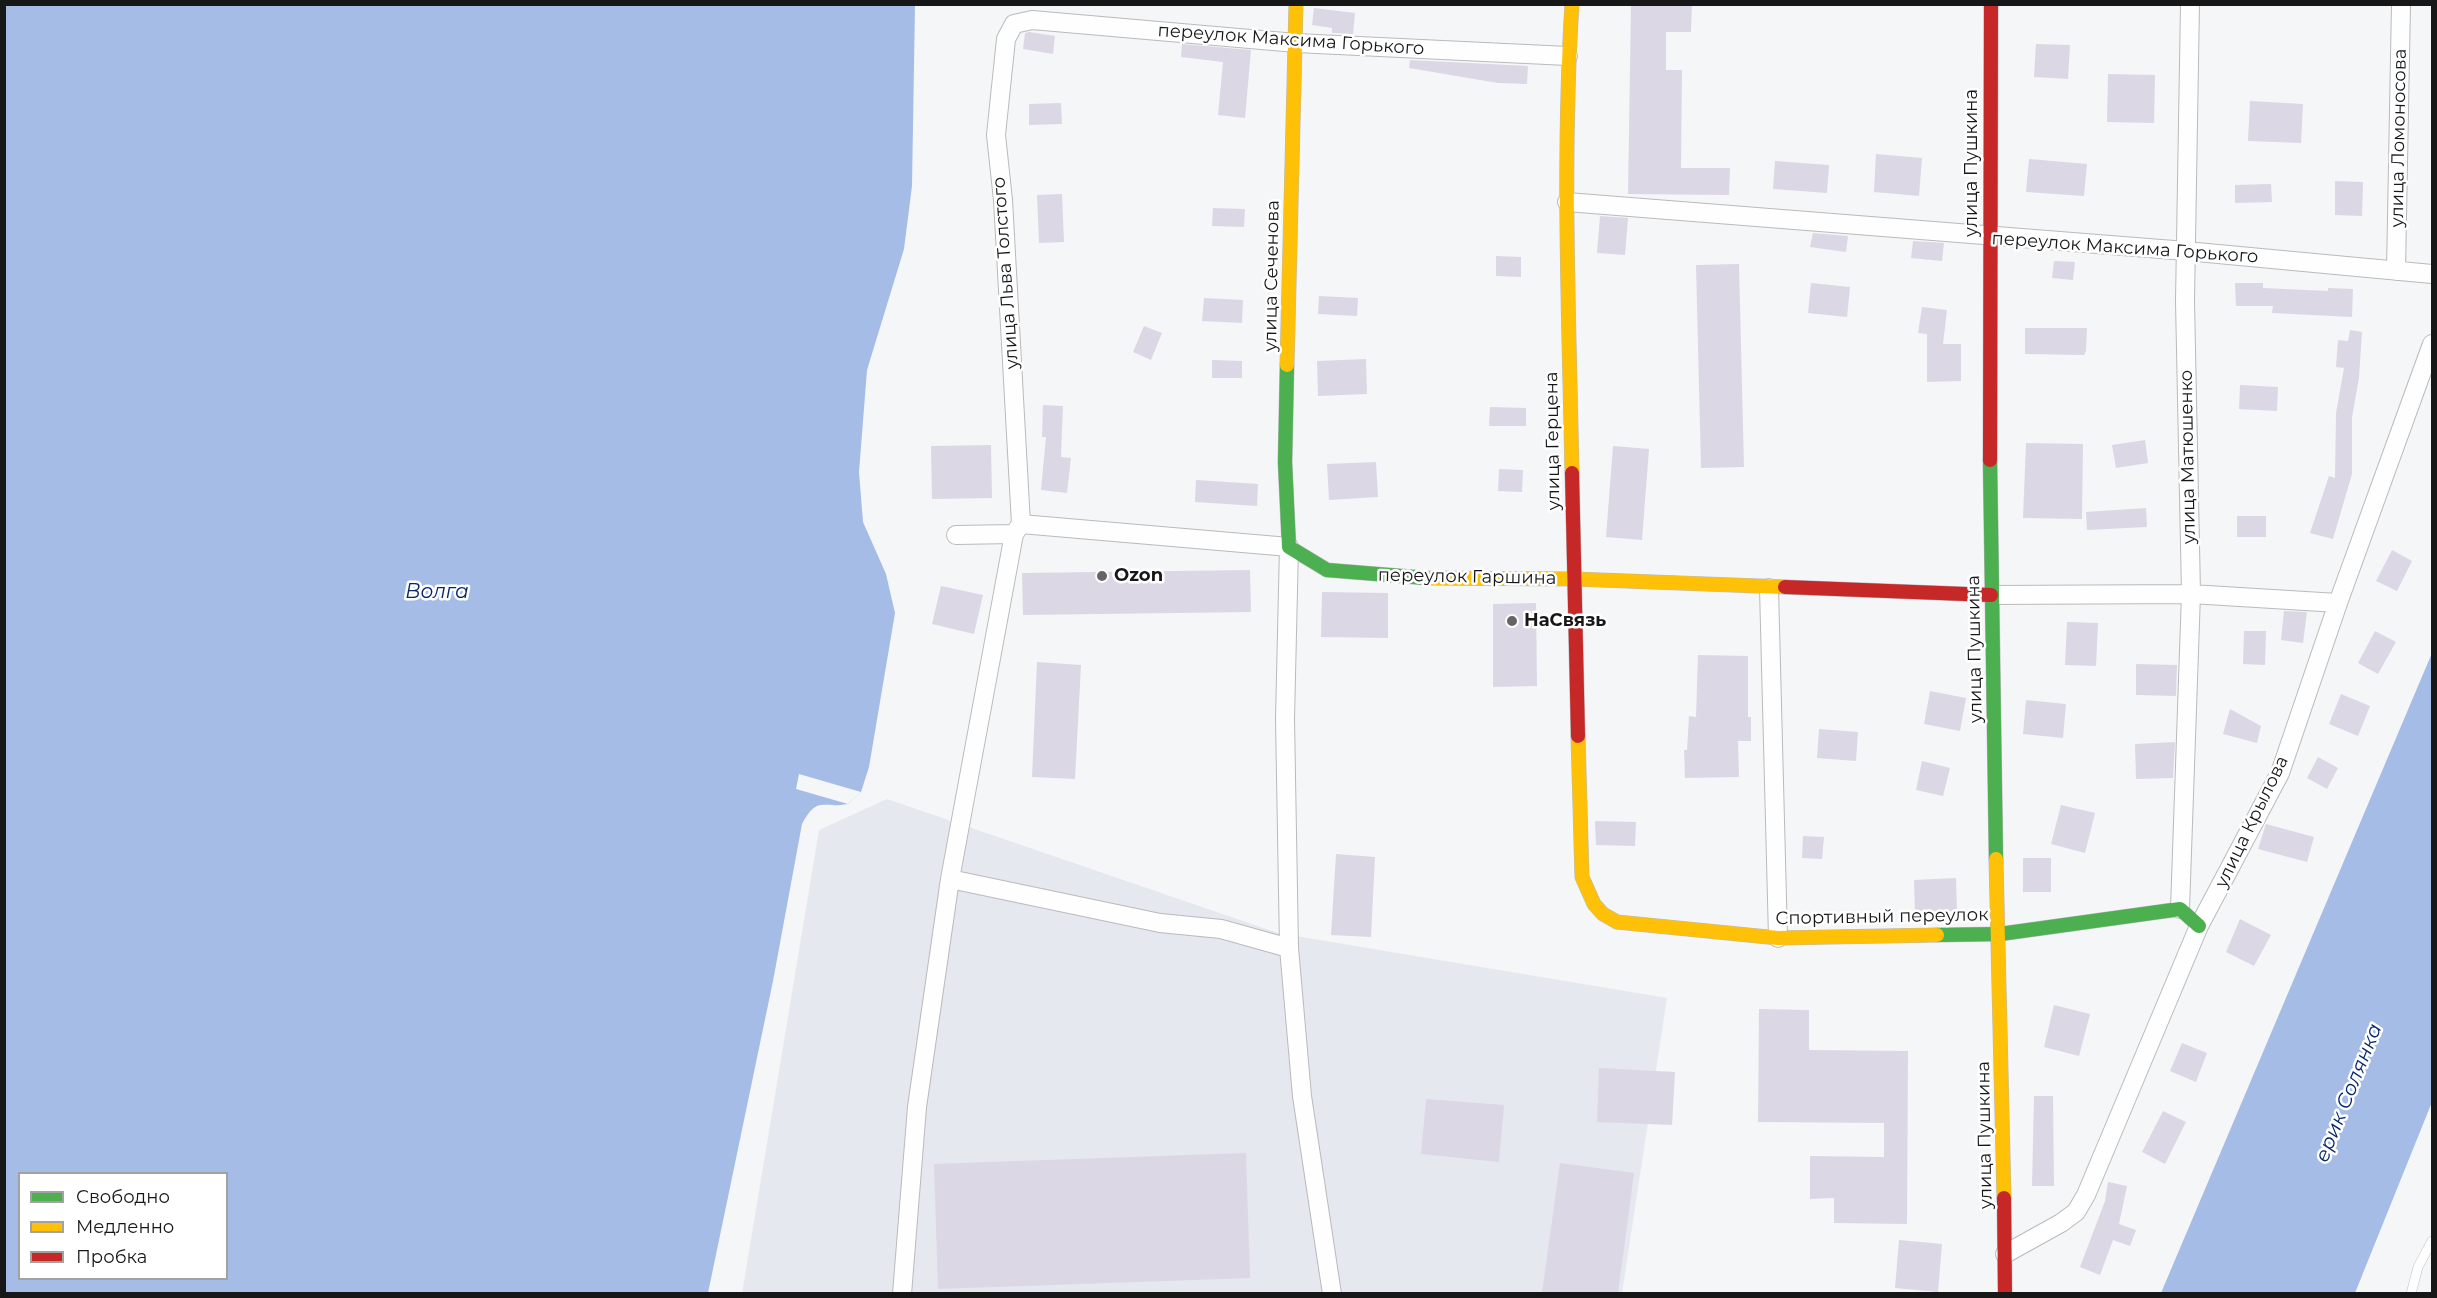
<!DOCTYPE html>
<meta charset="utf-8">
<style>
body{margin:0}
#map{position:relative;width:2437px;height:1298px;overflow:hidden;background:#f5f6f8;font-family:Montserrat,sans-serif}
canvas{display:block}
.frame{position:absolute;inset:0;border:6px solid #171718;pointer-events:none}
.legend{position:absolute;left:18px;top:1172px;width:210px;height:108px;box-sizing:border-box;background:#fff;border:2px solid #a2a2a3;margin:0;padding:8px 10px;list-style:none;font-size:18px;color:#171718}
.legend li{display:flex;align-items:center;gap:12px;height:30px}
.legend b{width:30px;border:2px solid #a2a2a3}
</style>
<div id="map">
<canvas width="2437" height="1298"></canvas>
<div class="frame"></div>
<ul class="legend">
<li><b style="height:8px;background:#4caf50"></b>Свободно</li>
<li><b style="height:8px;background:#ffc107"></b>Медленно</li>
<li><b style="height:8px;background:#c62828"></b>Пробка</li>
</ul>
</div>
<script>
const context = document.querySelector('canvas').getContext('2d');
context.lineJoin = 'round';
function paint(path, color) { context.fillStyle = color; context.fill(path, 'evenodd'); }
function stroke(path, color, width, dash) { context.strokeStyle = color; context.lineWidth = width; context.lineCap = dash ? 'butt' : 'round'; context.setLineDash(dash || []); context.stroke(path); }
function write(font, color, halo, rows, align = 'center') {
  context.font = font + ' Montserrat,sans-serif'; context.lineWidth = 5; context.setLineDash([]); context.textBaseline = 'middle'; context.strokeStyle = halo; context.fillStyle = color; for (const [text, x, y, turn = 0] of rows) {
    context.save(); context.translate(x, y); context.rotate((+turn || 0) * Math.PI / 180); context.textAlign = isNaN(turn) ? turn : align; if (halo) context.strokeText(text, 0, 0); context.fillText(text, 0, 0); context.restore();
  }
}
paint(new Path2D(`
 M 887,799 L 1278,933 L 1667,998 L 1622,1293 L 742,1294 L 819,830 Z`), '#e5e8ee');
paint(new Path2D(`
 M 5,5 L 915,5 L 912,186 L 904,249 L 867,370 L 859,472 L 863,522 L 886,574 L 895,613 L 869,767 L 861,792 L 848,804 C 822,809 818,795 802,824 L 773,981 L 708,1293 L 5,1294 ZM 20,1174 L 226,1174 L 226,1278 L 20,1278 Z
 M 2432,653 L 2432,1102 L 2355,1293 L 2161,1293 Z`), '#a5bce6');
paint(new Path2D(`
 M 799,774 L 861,792 L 848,804 L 796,789 Z`), '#f5f6f8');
paint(new Path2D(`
 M 1631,4 L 1692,4 L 1691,32 L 1666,32 L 1666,70 L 1682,70 L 1681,168 L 1730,168 L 1729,195 L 1628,194 Z
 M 1314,8 L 1355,13 L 1353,34 L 1332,33 L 1332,28 L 1312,25 Z
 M 1029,32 L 1055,36 L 1053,54 L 1023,49 L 1025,33 Z
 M 1182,44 L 1251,50 L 1245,118 L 1218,115 L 1223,62 L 1181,57 Z
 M 2036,44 L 2070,45 L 2068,79 L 2034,77 Z
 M 1410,60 L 1528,66 L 1527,84 L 1498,83 L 1409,68 Z
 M 2108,74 L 2155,75 L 2154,123 L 2107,122 Z
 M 2250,101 L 2303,104 L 2301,143 L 2248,141 Z
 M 1061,103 L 1062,124 L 1029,125 L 1029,104 Z
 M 1876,154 L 1922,158 L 1919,196 L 1874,192 Z
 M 2029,159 L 2087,164 L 2084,196 L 2026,192 Z
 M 1775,161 L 1829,165 L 1827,193 L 1773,189 Z
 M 2335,181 L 2363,182 L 2362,216 L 2335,215 Z
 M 2271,184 L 2272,202 L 2235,203 L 2235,185 Z
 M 1062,194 L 1064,242 L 1039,243 L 1037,195 Z
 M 1213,208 L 1245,209 L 1244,227 L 1212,226 Z
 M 1600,216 L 1628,218 L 1625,255 L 1597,253 Z
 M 1813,233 L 1848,236 L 1846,252 L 1810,247 Z
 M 1913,241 L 1944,243 L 1942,261 L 1911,258 Z
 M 1496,256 L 1521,257 L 1521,277 L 1496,276 Z
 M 2054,261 L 2075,262 L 2073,280 L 2052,278 Z
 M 1739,264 L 1744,467 L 1701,468 L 1696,265 Z
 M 1811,283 L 1850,287 L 1847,317 L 1808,313 Z
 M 2235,283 L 2263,283 L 2263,288 L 2328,291 L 2328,288 L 2353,289 L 2352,317 L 2272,313 L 2273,306 L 2236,306 Z
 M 1319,296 L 1358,298 L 1357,316 L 1318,314 Z
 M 1204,298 L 1243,300 L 1242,323 L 1202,321 Z
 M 1922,307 L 1947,310 L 1943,344 L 1961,344 L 1961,381 L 1927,382 L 1927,334 L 1918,333 Z
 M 1144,326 L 1162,333 L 1151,360 L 1133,352 Z
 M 2025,328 L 2087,328 L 2086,351 L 2084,355 L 2025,354 Z
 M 2350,330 L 2362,332 L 2359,378 L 2352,417 L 2352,474 L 2333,539 L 2310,533 L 2329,476 L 2335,478 L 2336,413 L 2344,368 L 2336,367 L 2338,340 L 2348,341 Z
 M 1366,359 L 1367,394 L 1318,396 L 1317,361 Z
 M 1212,360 L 1242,361 L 1242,378 L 1212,378 Z
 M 2240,385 L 2278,387 L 2277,411 L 2239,409 Z
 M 1043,405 L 1063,406 L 1061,457 L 1071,458 L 1067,493 L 1041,490 L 1046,437 L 1042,437 Z
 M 1490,407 L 1526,408 L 1526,426 L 1489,426 Z
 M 2145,440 L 2148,463 L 2116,468 L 2112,445 Z
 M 2026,443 L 2083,444 L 2082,519 L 2023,518 Z
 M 991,445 L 992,498 L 932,499 L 931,446 Z
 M 1613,446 L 1649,449 L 1642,540 L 1606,537 Z
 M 1376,462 L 1378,497 L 1329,500 L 1327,464 Z
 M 1499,469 L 1523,470 L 1522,492 L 1498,491 Z
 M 1196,480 L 1258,484 L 1257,506 L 1195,502 Z
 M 2146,508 L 2147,527 L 2087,530 L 2086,512 Z
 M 2237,516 L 2266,516 L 2266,537 L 2237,537 Z
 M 2392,550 L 2412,561 L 2397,591 L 2376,581 Z
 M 1250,570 L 1251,612 L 1023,615 L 1022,573 Z
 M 941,586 L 983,595 L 974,634 L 932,624 Z
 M 1322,592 L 1388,593 L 1388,638 L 1321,637 Z
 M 1536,603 L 1537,686 L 1493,687 L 1493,604 Z
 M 2284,611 L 2307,612 L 2303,643 L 2281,640 Z
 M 2067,622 L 2098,623 L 2096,666 L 2065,665 Z
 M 2244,631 L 2266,631 L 2265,665 L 2243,664 Z
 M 2375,631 L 2396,642 L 2378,674 L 2358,663 Z
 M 1698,655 L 1748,656 L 1748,717 L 1751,717 L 1751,741 L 1738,741 L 1739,777 L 1685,778 L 1684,750 L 1687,750 L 1689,716 L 1696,717 Z
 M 1037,662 L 1081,665 L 1075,779 L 1032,777 Z
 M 2136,664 L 2177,665 L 2176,696 L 2136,695 Z
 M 1930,691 L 1966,698 L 1960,731 L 1924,724 Z
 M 2341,694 L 2370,706 L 2358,736 L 2329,724 Z
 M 2026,700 L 2066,704 L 2063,738 L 2023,734 Z
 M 2230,709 L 2261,726 L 2257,743 L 2223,734 Z
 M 1819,729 L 1858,732 L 1856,761 L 1817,758 Z
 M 2175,742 L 2173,778 L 2136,779 L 2135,744 Z
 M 2318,757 L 2338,768 L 2327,789 L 2307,778 Z
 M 1922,761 L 1950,768 L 1943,796 L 1916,790 Z
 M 2061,805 L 2095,813 L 2085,853 L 2051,844 Z
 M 1595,821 L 1636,822 L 1635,846 L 1596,845 Z
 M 2266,824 L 2314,837 L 2307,862 L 2258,849 Z
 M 1803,836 L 1824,837 L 1822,859 L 1802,858 Z
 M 1336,854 L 1375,857 L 1371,937 L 1331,935 Z
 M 2023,858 L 2051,858 L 2051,892 L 2023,892 Z
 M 1956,878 L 1957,911 L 1915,912 L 1914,880 Z
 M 2240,919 L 2271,935 L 2254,966 L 2226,952 Z
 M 2054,1005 L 2090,1014 L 2079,1056 L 2044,1047 Z
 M 1759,1009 L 1809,1010 L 1809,1050 L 1908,1051 L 1907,1224 L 1834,1223 L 1834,1198 L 1810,1199 L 1810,1156 L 1884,1157 L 1884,1123 L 1758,1122 Z
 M 2182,1043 L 2207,1053 L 2196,1082 L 2170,1071 Z
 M 1599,1068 L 1675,1072 L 1672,1125 L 1597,1122 Z
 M 2034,1096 L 2053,1096 L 2054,1186 L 2032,1186 Z
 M 1426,1099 L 1504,1105 L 1499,1162 L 1421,1154 Z
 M 2163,1111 L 2186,1122 L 2165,1164 L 2142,1152 Z
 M 1246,1153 L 1250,1278 L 938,1289 L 934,1164 Z
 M 1560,1163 L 1634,1173 L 1618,1293 L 1542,1293 Z
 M 2108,1182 L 2127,1186 L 2119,1224 L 2136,1230 L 2130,1246 L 2113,1240 L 2100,1275 L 2080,1267 L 2105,1201 Z
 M 1899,1240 L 1942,1244 L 1938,1292 L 1895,1288 Z`), '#dcd7e4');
const lane = new Path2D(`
 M 2411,1294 L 2418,1267 L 2432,1241`);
const street = new Path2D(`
 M 1567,202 L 2186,251 L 2432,274
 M 2396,271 L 2401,4
 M 1021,524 L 1003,200 L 996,135 L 1006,39 L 1014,24 L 1032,20 L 1296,43 L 1568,56
 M 956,535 L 1014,534 L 1021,524 L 1289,547 L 1285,719 L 1289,948 L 1302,1096 L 1332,1294
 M 1769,588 L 1778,938
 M 1991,595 L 2191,594 L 2338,603
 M 950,879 L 1160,923 L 1221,929 L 1289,948
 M 2180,909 L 2191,594 L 2185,301 L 2190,4
 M 2005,1254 L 2061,1223 L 2076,1212 L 2086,1195 L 2199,926 L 2280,773 L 2338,603 L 2432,344
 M 902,1294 L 917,1107 L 950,879 L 1014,534`);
const fast = new Path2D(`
 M 1287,365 L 1285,462 L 1289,547 L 1327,570 L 1426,578
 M 1990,460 L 1996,859
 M 1937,935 L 2000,934 L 2180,909 L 2199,926`);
const slow = new Path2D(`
 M 1572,4 C 1562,160 1569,317 1572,473
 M 1287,365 L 1296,4
 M 1426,578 L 1574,579 L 1785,587
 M 1578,736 L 1582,877 L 1594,904 L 1603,914 L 1617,922 L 1778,938 L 1937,935
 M 1996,859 L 2004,1198`);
const jam = new Path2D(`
 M 1990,460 L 1991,4
 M 1572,473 L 1578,736
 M 1785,587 L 1991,595
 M 2004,1198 L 2005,1294`);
stroke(lane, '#b9babc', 10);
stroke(street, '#b9babc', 20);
stroke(fast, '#b9babc', 15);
stroke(slow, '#b9babc', 15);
stroke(jam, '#b9babc', 15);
stroke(lane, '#fefefe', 9);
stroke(street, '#fefefe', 18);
stroke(fast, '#4caf50', 14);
stroke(slow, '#ffc107', 14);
stroke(jam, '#c62828', 14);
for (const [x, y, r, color] of [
 [1102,576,6,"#656566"],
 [1512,621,6,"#656566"]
]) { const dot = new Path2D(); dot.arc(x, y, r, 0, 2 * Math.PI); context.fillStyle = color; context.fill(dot); stroke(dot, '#fff', 2); }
write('18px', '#171718', '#fff', [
 ["переулок Максима Горького",1291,40,4],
 ["улица Ломоносова",2399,138,-89],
 ["улица Пушкина",1972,163,-90],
 ["переулок Максима Горького",2125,248,4],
 ["улица Льва Толстого",1006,273,-94],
 ["улица Сеченова",1272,276,-89],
 ["улица Герцена",1553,441,-91],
 ["улица Матюшенко",2188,457,-91],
 ["переулок Гаршина",1467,577,1],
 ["улица Пушкина",1975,649,-91],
 ["улица Крылова",2252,822,-64],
 ["Спортивный переулок",1882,917,-1],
 ["улица Пушкина",1985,1135,-91]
]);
write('bold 18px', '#171718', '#fff', [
 ["Ozon",1114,576],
 ["НаСвязь",1524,621]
], 'left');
write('italic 20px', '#05276a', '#fff', [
 ["Волга",437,592],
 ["ерик Солянка",2349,1093,-68]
]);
</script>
